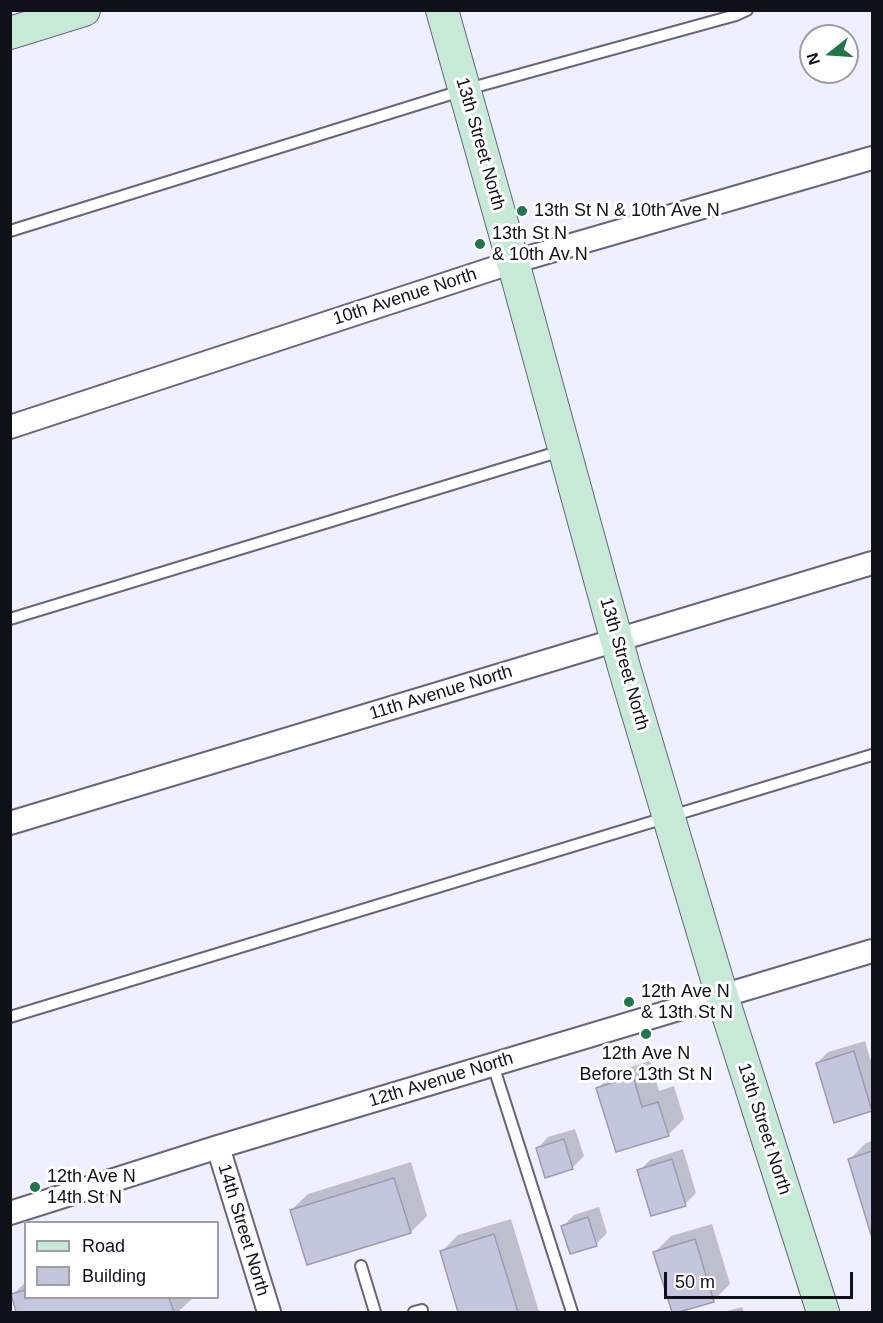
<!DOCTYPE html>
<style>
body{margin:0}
#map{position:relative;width:883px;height:1323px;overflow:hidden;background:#eeefff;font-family:Helvetica,sans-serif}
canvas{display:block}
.frame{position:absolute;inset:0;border:12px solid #0f1018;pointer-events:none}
.legend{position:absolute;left:24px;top:1221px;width:195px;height:78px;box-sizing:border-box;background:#fff;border:2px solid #9f9fa3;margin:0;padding:8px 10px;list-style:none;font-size:18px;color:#0f1018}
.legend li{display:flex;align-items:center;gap:12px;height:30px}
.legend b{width:30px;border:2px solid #9f9fa3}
.north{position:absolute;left:799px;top:24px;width:60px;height:60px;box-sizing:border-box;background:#fff;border:2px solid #9f9fa3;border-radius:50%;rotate:253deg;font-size:16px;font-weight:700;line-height:24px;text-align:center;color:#0f1018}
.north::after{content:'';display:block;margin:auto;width:21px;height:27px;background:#217649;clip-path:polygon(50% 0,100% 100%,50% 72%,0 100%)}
.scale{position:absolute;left:664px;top:1272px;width:189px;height:27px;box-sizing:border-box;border:3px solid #0f1018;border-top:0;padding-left:8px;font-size:18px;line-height:21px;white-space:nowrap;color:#0f1018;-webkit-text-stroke:4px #fff;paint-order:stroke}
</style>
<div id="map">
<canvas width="883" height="1323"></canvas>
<div class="frame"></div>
<ul class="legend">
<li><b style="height:8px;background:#c7ead7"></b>Road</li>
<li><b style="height:16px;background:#c4c6de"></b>Building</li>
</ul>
<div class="north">N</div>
<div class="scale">50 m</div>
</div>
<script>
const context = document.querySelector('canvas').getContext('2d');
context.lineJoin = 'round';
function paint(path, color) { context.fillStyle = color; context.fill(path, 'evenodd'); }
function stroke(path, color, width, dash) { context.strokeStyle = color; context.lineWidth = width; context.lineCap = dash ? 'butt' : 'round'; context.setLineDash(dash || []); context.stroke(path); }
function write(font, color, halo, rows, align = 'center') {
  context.font = font + ' Helvetica,sans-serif'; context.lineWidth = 6; context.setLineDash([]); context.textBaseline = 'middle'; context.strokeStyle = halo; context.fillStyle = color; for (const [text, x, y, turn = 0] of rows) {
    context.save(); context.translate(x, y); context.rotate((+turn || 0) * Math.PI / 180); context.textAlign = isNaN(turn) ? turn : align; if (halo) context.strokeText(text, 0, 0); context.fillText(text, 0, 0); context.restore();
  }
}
paint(new Path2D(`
 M 865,1041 L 872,1065 L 872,1109 L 835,1121 L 817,1063 L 828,1052 Z
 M 650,1061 L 659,1091 L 674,1086 L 684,1119 L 668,1135 L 598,1088 L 615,1072 Z
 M 575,1129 L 584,1156 L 573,1167 L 546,1176 L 538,1148 L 548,1137 Z
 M 872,1141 L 872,1233 L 850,1159 L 866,1143 Z
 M 683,1149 L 696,1193 L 685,1204 L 639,1171 L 650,1160 Z
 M 411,1162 L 427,1216 L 411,1232 L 291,1210 L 308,1194 Z
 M 599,1207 L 607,1233 L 596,1244 L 563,1226 L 574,1215 Z
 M 511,1219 L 539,1312 L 460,1312 L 441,1252 L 458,1235 Z
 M 712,1224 L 730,1284 L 714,1300 L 673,1312 L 655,1252 L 671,1236 Z
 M 26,1282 L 26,1298 L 193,1298 L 178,1312 L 18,1312 L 12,1295 Z
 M 742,1307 L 744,1312 L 723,1312 Z`), '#0003');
const building = new Path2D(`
 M 854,1051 L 872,1111 L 834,1123 L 816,1063 Z
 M 633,1076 L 642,1107 L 658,1102 L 669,1136 L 616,1152 L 596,1088 Z
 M 564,1139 L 573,1169 L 545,1178 L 536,1148 Z
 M 872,1151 L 872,1238 L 848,1159 Z
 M 672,1159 L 686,1206 L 651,1216 L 637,1170 Z
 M 394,1178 L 411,1233 L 307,1265 L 290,1210 Z
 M 588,1217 L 597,1246 L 570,1254 L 561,1226 Z
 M 494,1234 L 518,1312 L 458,1312 L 440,1251 Z
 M 695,1239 L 714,1302 L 679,1312 L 672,1312 L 653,1252 Z
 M 26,1290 L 26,1298 L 169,1298 L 174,1312 L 16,1312 L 11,1294 Z`);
paint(building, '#c4c6de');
stroke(building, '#9a9cb4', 1.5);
const lane = new Path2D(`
 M 10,231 L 464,90 L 736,15 L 747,10
 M 10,619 L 561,451
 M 10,1017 L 872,755
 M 493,1065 L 572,1312
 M 361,1266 L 375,1312
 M 414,1312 L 422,1310`);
const street = new Path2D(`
 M 10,427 L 513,262 L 872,158
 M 10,823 L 872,563
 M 218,1147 L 269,1312
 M 10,1213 L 218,1147 L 872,951`);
const secondary = new Path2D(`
 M 442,10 L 513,262 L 624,667 L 722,996 L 823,1312
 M 10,33 L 84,10`);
stroke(lane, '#65667c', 14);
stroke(street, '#65667c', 26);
stroke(secondary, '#65667c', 34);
stroke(lane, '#fff', 10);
stroke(street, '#fff', 22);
stroke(secondary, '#c7ead7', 32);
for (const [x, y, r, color] of [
 [522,211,6,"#217649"],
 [480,244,6,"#217649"],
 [629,1002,6,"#217649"],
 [646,1034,6,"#217649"],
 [35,1187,6,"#217649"]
]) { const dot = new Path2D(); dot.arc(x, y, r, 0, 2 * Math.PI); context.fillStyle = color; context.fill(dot); stroke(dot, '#fff', 2); }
write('18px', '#0f1018', '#fff', [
 ["13th Street North",480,144,74],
 ["10th Avenue North",405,297,-18],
 ["13th Street North",624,664,74],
 ["11th Avenue North",441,693,-17],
 ["12th Avenue North",441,1080,-17],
 ["13th Street North",764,1129,72],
 ["14th Street North",243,1230,73]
]);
write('18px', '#0f1018', '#fff', [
 ["13th St N & 10th Ave N",534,211],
 ["13th St N",492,234],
 ["& 10th Av N",492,255],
 ["12th Ave N",641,992],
 ["& 13th St N",641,1013],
 ["12th Ave N",646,1054,"center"],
 ["Before 13th St N",646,1075,"center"],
 ["12th Ave N",47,1177],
 ["14th St N",47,1198]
], 'left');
</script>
